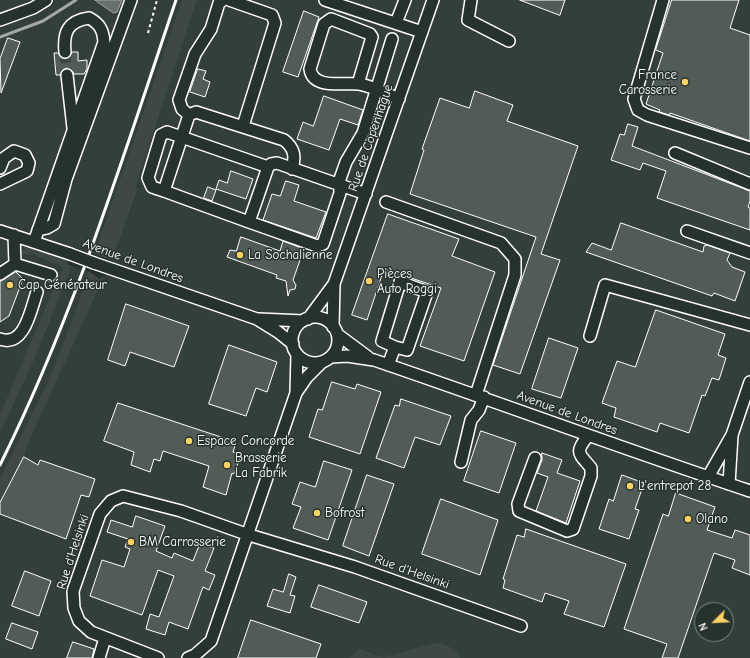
<!DOCTYPE html>
<meta charset="utf-8">
<style>
body{margin:0}
#map{position:relative;width:750px;height:658px;overflow:hidden;background:#26332d;font-family:"Comic Neue",sans-serif}
canvas{display:block}
.north{position:absolute;left:694px;top:602px;width:40px;height:40px;box-sizing:border-box;background:#26332d;border:1px solid #7d8581;border-radius:50%;rotate:246deg;font-size:11px;font-weight:700;line-height:16px;text-align:center;color:#fff}
.north::after{content:'';display:block;margin:auto;width:14px;height:18px;background:#ffd166;clip-path:polygon(50% 0,100% 100%,50% 72%,0 100%)}
</style>
<div id="map">
<canvas width="750" height="658"></canvas>
<div class="north">N</div>
</div>
<script>
const context = document.querySelector('canvas').getContext('2d');
context.lineJoin = 'round';
function paint(path, color) { context.fillStyle = color; context.fill(path, 'evenodd'); }
function stroke(path, color, width, dash) { context.strokeStyle = color; context.lineWidth = width; context.lineCap = dash ? 'butt' : 'round'; context.setLineDash(dash || []); context.stroke(path); }
function write(font, color, halo, rows, align = 'center') {
  context.font = font + ' "Comic Neue",sans-serif'; context.lineWidth = 3; context.setLineDash([]); context.textBaseline = 'middle'; context.strokeStyle = halo; context.fillStyle = color; for (const [text, x, y, turn = 0] of rows) {
    context.save(); context.translate(x, y); context.rotate((+turn || 0) * Math.PI / 180); context.textAlign = isNaN(turn) ? turn : align; if (halo) context.strokeText(text, 0, 0); context.fillText(text, 0, 0); context.restore();
  }
}
paint(new Path2D(`
 M 0,0 L 182,0 L 94,254 L 73,247 L 0,414 Z
 M 197,0 L 750,0 L 750,658 L 0,658 L 0,503 L 24,457 L 27,446 L 112,260 L 138,190 L 134,188 ZM 702,610 L 726,610 L 726,634 L 702,634 Z
 M 72,266 L 88,271 L 78,304 L 49,379 L 0,478 L 0,434 L 35,358 Z`), '#333f3a');
paint(new Path2D(`
 M 182,0 L 197,0 L 135,188 L 138,189 L 112,260 L 94,254 Z
 M 28,246 L 68,262 L 67,264 L 72,266 L 35,358 L 0,434 L 0,414 L 63,267 L 34,255 L 20,254 L 21,251 Z
 M 88,271 L 100,279 L 102,276 L 104,277 L 27,446 L 24,457 L 0,503 L 0,478 L 49,379 L 78,304 Z
 M 436,643 C 447,644 455,649 461,658 L 349,658 L 360,649 L 383,657 Z`), '#3e4944');
const water = new Path2D(`
 M 95,0 L 122,0 L 117,12 L 114,13 Z`);
paint(water, '#67706c');
stroke(water, '#a4a9a7', 1);
stroke(new Path2D(`
 M 0,37 L 43,21 L 76,0`), '#a4a9a7', 3);
const building = new Path2D(`
 M 520,0 L 565,0 L 560,15 Z
 M 672,0 L 739,0 L 730,28 L 750,35 L 750,141 L 670,113 L 669,115 L 659,112 L 660,110 L 646,104 L 663,53 L 656,50 Z
 M 304,11 L 319,17 L 298,77 L 283,72 Z
 M 8,38 L 20,42 L 1,93 L 0,59 Z
 M 72,52 L 78,52 L 78,61 L 87,60 L 87,69 L 84,74 L 74,74 L 72,71 L 67,68 L 63,70 L 60,75 L 56,75 L 54,53 L 58,53 L 62,58 L 66,59 L 69,58 Z
 M 198,69 L 206,71 L 203,79 L 210,82 L 205,97 L 190,92 Z
 M 475,91 L 513,105 L 507,121 L 578,146 L 541,254 L 560,260 L 520,374 L 493,365 L 536,237 L 410,194 L 424,150 L 422,149 L 440,98 L 469,108 Z
 M 324,96 L 363,110 L 358,125 L 340,119 L 329,150 L 297,139 L 303,122 L 313,126 Z
 M 628,124 L 638,127 L 632,146 L 750,191 L 750,201 L 748,207 L 750,208 L 750,230 L 657,198 L 666,171 L 643,163 L 640,170 L 611,160 L 620,134 L 624,135 Z
 M 231,171 L 253,179 L 246,199 L 216,189 L 219,180 L 227,183 Z
 M 286,181 L 299,185 L 294,201 L 326,212 L 316,238 L 263,220 L 272,194 L 280,196 Z
 M 208,187 L 216,190 L 212,201 L 204,198 Z
 M 388,214 L 459,239 L 452,256 L 495,272 L 464,361 L 420,346 L 441,288 L 384,269 L 367,320 L 352,315 Z
 M 621,223 L 703,252 L 704,246 L 707,245 L 730,253 L 727,260 L 732,267 L 745,272 L 735,301 L 714,293 L 712,296 L 586,252 L 592,243 L 611,250 Z
 M 241,237 L 280,251 L 283,241 L 304,249 L 293,280 L 296,285 L 295,289 L 290,290 L 288,296 L 286,281 L 276,278 L 277,275 L 227,257 L 230,250 L 236,251 Z
 M 16,272 L 23,279 L 9,316 L 0,322 L 0,282 Z
 M 126,304 L 189,326 L 174,367 L 130,352 L 125,366 L 108,360 Z
 M 656,310 L 725,334 L 718,355 L 726,358 L 719,380 L 712,378 L 705,396 L 702,395 L 689,433 L 660,423 L 657,432 L 614,417 L 616,408 L 602,403 L 617,361 L 635,367 Z
 M 549,338 L 578,348 L 561,398 L 532,389 Z
 M 229,345 L 277,362 L 267,392 L 256,388 L 246,416 L 209,404 Z
 M 332,382 L 355,389 L 357,384 L 381,392 L 360,454 L 309,437 L 318,409 L 322,410 Z
 M 401,399 L 451,416 L 440,445 L 415,437 L 404,468 L 376,458 L 395,405 L 399,406 Z
 M 118,403 L 236,442 L 233,452 L 241,455 L 234,474 L 232,473 L 226,495 L 203,487 L 209,466 L 163,451 L 160,461 L 154,459 L 150,472 L 131,465 L 134,452 L 104,441 Z
 M 481,431 L 516,443 L 499,493 L 464,481 Z
 M 542,453 L 562,460 L 557,473 L 580,481 L 566,523 L 536,511 L 548,477 L 537,473 L 542,460 Z
 M 24,457 L 38,465 L 40,460 L 95,479 L 89,497 L 81,495 L 66,539 L 0,514 L 0,503 Z
 M 324,461 L 352,470 L 328,540 L 293,528 L 301,507 L 292,504 L 300,482 L 315,487 Z
 M 367,475 L 394,484 L 369,556 L 343,546 Z
 M 622,475 L 644,483 L 635,509 L 639,510 L 629,539 L 599,529 L 609,499 L 613,501 Z
 M 676,493 L 715,507 L 707,530 L 732,538 L 735,530 L 750,535 L 750,575 L 732,568 L 735,560 L 714,553 L 678,658 L 662,658 L 667,644 L 624,629 L 663,514 L 668,516 Z
 M 441,499 L 498,520 L 480,575 L 422,554 Z
 M 136,516 L 165,526 L 156,551 L 172,558 L 174,553 L 193,561 L 200,543 L 214,548 L 205,571 L 215,575 L 209,590 L 203,587 L 188,629 L 169,622 L 165,635 L 146,629 L 150,614 L 159,617 L 174,576 L 158,570 L 142,615 L 90,596 L 102,560 L 124,567 L 130,549 L 125,547 L 128,539 L 107,532 L 111,520 L 132,527 Z
 M 526,529 L 626,564 L 604,627 L 564,614 L 569,601 L 545,593 L 542,602 L 503,588 L 505,580 L 503,579 L 517,535 L 524,537 Z
 M 25,571 L 51,581 L 39,616 L 12,606 Z
 M 289,574 L 296,577 L 290,595 L 295,596 L 290,613 L 267,606 L 273,589 L 283,592 Z
 M 319,585 L 367,602 L 359,623 L 311,607 Z
 M 251,620 L 321,644 L 316,658 L 238,658 Z
 M 12,623 L 38,632 L 32,649 L 6,639 Z
 M 73,642 L 94,649 L 92,658 L 67,658 Z`);
paint(building, '#515c57');
stroke(building, '#fff', 1);
stroke(new Path2D(`
 M 65,52 L 67,75`), '#3c4742', 11, [11, 5.5]);
const minor = new Path2D(`
 M 229,0 L 272,15 L 275,23 L 243,126
 M 325,0 L 422,32
 M 471,0 L 468,20 L 509,41
 M 663,0 L 634,99 L 638,110 L 647,115 L 750,148
 M 0,20 L 33,8 L 46,0
 M 396,23 L 405,0
 M 67,75 L 73,128
 M 358,84 L 372,37 L 370,34 L 331,19 L 324,24 L 310,69 C 313,90 344,82 359,84 C 372,86 387,94 399,99
 M 189,115 L 182,109 L 179,100 L 195,54 L 211,29 L 219,3 L 223,0
 M 675,153 L 750,184
 M 0,168 L 4,158 L 14,151 L 25,155 L 29,163 L 27,171 L 0,184
 M 292,169 C 296,156 294,148 284,140 L 196,112 L 189,115 L 164,191 L 249,222 L 268,167 L 271,164 L 277,163 L 366,194
 M 164,191 L 152,187 L 148,178 L 161,135 L 167,132 L 268,167
 M 386,202 L 501,243 L 515,259 L 515,275 L 476,395
 M 249,222 L 317,246 L 323,244 L 340,193 L 340,179 L 346,162 L 363,133 L 392,39
 M 38,230 L 47,228 L 54,224 L 66,179 L 131,0
 M 0,231 L 70,254
 M 687,231 L 750,253
 M 14,235 L 15,264
 M 34,242 L 104,42 C 103,30 100,24 89,18 C 68,21 63,32 65,52
 M 94,263 L 257,319 L 278,332 L 293,344
 M 0,274 L 15,264 L 51,275
 M 334,284 L 433,0
 M292 340a23 23 0 1 1 46 0a23 23 0 1 1-46 0Z
 M 259,319 L 303,321
 M 308,319 L 334,284 L 333,327
 M 337,334 L 368,357
 M 590,336 L 605,285 L 750,325
 M 0,339 C 25,348 31,308 37,292
 M 297,354 L 296,393 L 307,377 L 322,362
 M 331,357 L 347,356 L 374,360 C 500,403 624,449 750,491
 M 388,365 L 395,347 L 407,350 L 427,292 L 400,282 L 382,341 L 395,347
 M 732,435 L 750,382
 M 535,458 L 518,504 L 519,511 L 567,531 L 573,529 L 591,476 L 591,468 C 579,453 574,453 588,436
 M 461,462 L 471,420 L 479,410 L 484,397
 M 708,477 L 732,435 L 729,484
 M 99,658 L 105,638
 M 158,658 L 91,632 L 79,621 L 74,608 L 73,591 L 100,514 L 111,501 L 123,496 L 181,511 L 246,534 L 355,567 L 521,626
 M 188,658 L 195,655 L 211,641 L 296,393`);
stroke(minor, '#fff', 14);
stroke(new Path2D(`
 M 148,33 L 157,0`), '#fff', 2, [3, 3]);
stroke(minor, '#26332d', 11);
stroke(new Path2D(`
 M 0,465 C 74,316 123,157 176,0`), '#fff', 3);
const minorBridge = new Path2D(`
 M 70,254 L 94,263`);
stroke(minorBridge, '#fff', 14, []);
stroke(minorBridge, '#26332d', 11);
for (const [x, y, r, color] of [
 [685,82,4,"#ffd166"],
 [240,255,4,"#ffd166"],
 [369,281,4,"#ffd166"],
 [10,285,4,"#ffd166"],
 [189,441,4,"#ffd166"],
 [227,465,4,"#ffd166"],
 [630,486,4,"#ffd166"],
 [317,513,4,"#ffd166"],
 [688,519,4,"#ffd166"],
 [131,542,4,"#ffd166"]
]) { const dot = new Path2D(); dot.arc(x, y, r, 0, 2 * Math.PI); context.fillStyle = color; context.fill(dot); stroke(dot, '#26332d', 1.5); }
write('13px', '#fff', '#26332d', [
 ["France",677,75,"right"],
 ["Carosserie",677,90,"right"],
 ["La Sochalienne",248,255],
 ["Pièces",377,274],
 ["Auto Roggi",377,289],
 ["Cap Générateur",18,285],
 ["Espace Concorde",197,441],
 ["Brasserie",235,458],
 ["La Fabrik",235,473],
 ["L'entrepot 28",638,486],
 ["Bofrost",325,513],
 ["Olano",696,519],
 ["BM Carrosserie",139,542]
], 'left');
write('13px', '#fff', '#26332d', [
 ["Rue de Copenhague",371,138,-71],
 ["Avenue de Londres",133,261,20],
 ["Avenue de Londres",567,413,20],
 ["Rue d'Helsinki",73,552,-72],
 ["Rue d'Helsinki",412,572,20]
]);
</script>
